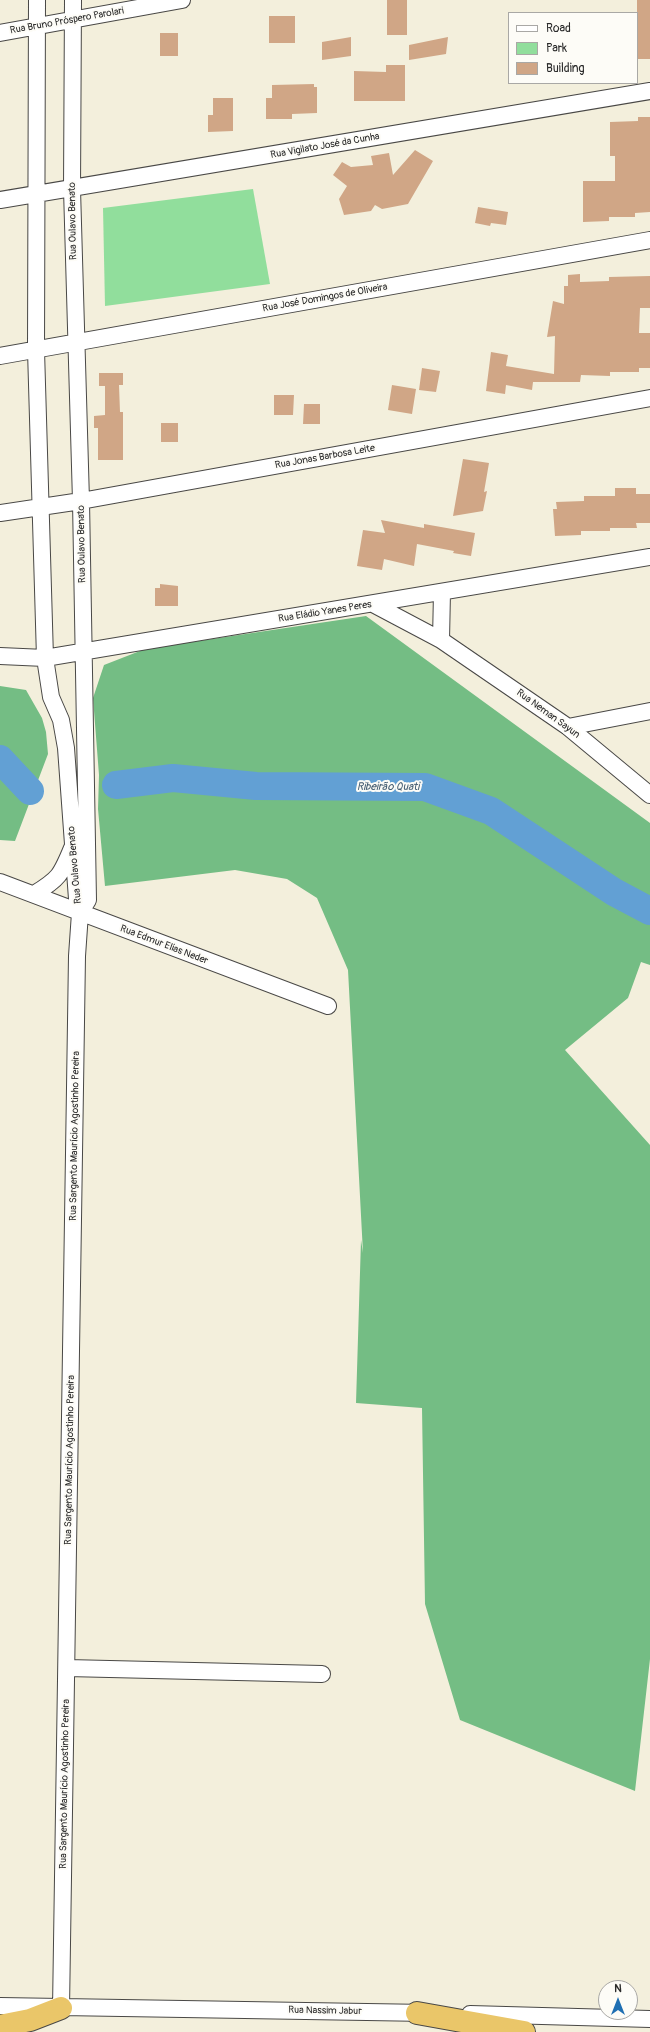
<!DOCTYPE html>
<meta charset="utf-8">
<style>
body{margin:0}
#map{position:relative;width:650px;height:2032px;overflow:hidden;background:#f3efdc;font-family:Pangolin,sans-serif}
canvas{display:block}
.legend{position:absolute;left:508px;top:12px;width:130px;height:72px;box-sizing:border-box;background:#fdfcf7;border:1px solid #a9a8a5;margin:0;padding:5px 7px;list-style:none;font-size:12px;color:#2b2b2b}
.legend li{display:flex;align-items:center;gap:8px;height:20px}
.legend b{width:20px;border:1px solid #a9a8a5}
.north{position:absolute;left:598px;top:1980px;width:40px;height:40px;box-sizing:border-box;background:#fdfcf7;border:1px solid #a9a8a5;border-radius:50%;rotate:0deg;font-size:11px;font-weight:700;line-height:16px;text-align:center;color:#2b2b2b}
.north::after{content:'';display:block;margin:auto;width:14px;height:18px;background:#1f6fb2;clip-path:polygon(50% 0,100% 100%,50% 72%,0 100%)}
</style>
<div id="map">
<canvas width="650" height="2032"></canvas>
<ul class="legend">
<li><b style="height:5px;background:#fff"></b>Road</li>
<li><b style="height:11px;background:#91de9c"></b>Park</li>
<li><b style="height:11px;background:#d0a686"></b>Building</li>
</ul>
<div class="north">N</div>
</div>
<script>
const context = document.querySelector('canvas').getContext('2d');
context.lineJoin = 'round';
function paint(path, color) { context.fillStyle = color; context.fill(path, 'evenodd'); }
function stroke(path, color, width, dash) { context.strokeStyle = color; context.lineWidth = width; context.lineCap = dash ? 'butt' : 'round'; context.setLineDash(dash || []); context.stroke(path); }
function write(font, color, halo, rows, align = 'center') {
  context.font = font + ' Pangolin,sans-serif'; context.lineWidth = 4; context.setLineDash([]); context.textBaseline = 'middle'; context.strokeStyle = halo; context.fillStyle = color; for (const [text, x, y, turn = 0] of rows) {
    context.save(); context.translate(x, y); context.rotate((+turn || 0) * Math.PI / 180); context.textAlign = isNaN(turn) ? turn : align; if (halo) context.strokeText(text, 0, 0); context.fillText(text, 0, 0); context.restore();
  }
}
paint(new Path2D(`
 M 253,189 L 270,284 L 105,306 L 103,208 Z`), '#91de9c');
paint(new Path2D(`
 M 366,616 L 650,823 L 650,965 L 641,962 L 628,998 L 565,1050 L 650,1145 L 650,1659 L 635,1791 L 460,1720 L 425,1604 L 422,1408 L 356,1403 L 361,1240 L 363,1253 L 348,970 L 317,898 L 287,879 L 235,870 L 105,886 L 98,809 L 99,775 L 93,698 L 104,665 L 145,649 Z
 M 0,686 L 26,690 L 42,718 L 46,732 L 48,754 L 15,841 L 0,840 Z`), '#74bd84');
stroke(new Path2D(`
 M 0,759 L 30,791
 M 116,785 L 173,778 L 256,786 L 425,787 L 491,811 L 614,892 L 650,911`), '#62a0d4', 28);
paint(new Path2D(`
 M 387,0 L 407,0 L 407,35 L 387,35 Z
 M 637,0 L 650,0 L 650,59 L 637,59 Z
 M 269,16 L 295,16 L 295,43 L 269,43 Z
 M 160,33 L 178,33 L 178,56 L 160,56 Z
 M 351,37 L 351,56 L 322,60 L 322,42 Z
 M 448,37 L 446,54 L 409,60 L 409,45 Z
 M 386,65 L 405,65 L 405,101 L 354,101 L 354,71 L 386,72 Z
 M 314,84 L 314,87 L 317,87 L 317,113 L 292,114 L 292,119 L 266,119 L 266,98 L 272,98 L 272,85 Z
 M 213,98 L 233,98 L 233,131 L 208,132 L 208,115 L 213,115 Z
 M 638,117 L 650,117 L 650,212 L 635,213 L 635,217 L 609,217 L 609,221 L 583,222 L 583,181 L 615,181 L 615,156 L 610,156 L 610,122 L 638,121 Z
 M 415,150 L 433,161 L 408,204 L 382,209 L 375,205 L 371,211 L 344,215 L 339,199 L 347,186 L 333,175 L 342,162 L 351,167 L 373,165 L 371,156 L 389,153 L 393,175 Z
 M 478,207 L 508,212 L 506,225 L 491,223 L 490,226 L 475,223 Z
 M 580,274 L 580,282 L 609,281 L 609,277 L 650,276 L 650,308 L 640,308 L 639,333 L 650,333 L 650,368 L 639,368 L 639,372 L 610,372 L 610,376 L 581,375 L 580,382 L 533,382 L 532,390 L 506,385 L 505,394 L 486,391 L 491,352 L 508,355 L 506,366 L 554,374 L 555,336 L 547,337 L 553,301 L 564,304 L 564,286 L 568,286 L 568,275 Z
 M 422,368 L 440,371 L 436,392 L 419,390 Z
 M 99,373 L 123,373 L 123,385 L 119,385 L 120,412 L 123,412 L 123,460 L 98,460 L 98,428 L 94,428 L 94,416 L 105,415 L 105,386 L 99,386 Z
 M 392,385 L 416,389 L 412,414 L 388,410 Z
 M 274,395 L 294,395 L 293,415 L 274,415 Z
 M 304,404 L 320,404 L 320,424 L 303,424 Z
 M 161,423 L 178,423 L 178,442 L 161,442 Z
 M 463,459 L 489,463 L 484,492 L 487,491 L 483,511 L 453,516 Z
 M 615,488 L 636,488 L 636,494 L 650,494 L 650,523 L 636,523 L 637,528 L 610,528 L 610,531 L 581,531 L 581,535 L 555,536 L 553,509 L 557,509 L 556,502 L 584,501 L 584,496 L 615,496 Z
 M 381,520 L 424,528 L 424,524 L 475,533 L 471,556 L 453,553 L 454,551 L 417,544 L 414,566 L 384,559 L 382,570 L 357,566 L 363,530 L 385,533 Z
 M 160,584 L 178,586 L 178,606 L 155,606 L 155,588 L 160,588 Z`), '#d0a686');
const minor = new Path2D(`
 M 37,0 L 36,350 L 45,658 L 51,697 L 61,720 L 66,748 L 77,899 L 80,913 L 77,956 L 61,2008
 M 73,0 L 72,189 L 81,501 L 88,900 L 80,913
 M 0,33 L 182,0
 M 0,200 L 650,91
 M 0,356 L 650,240
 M 0,513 L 81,501 L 650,398
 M 373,604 L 441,640 L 568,727 L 650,795
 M 441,640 L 442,592
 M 0,656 L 45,658 L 650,557
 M 568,727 L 650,711
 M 0,882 L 328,1006
 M 34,894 C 59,879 61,875 72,848
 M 67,1668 L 322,1674
 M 0,2006 L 428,2013
 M 470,2014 L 650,2019`);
const highway = new Path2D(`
 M 417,2013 L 524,2032
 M 0,2026 L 30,2020 L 61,2008`);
stroke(minor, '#494846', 18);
stroke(highway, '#494846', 24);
stroke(minor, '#fff', 16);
stroke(highway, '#eac669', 22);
write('10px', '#2b2b2b', '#fdfcf7', [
 ["Rua Bruno Próspero Parolari",67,21,-10],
 ["Rua Vigilato José da Cunha",325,146,-10],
 ["Rua Oulavo Benato",73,221,-91],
 ["Rua José Domingos de Oliveira",325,298,-10],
 ["Rua Jonas Barbosa Leite",325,457,-10],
 ["Rua Oulavo Benato",82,544,-91],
 ["Rua Eládio Yanes Peres",325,612,-9],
 ["Rua Neman Sayun",548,714,36],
 ["Rua Oulavo Benato",75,865,-95],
 ["Rua Edmur Elias Neder",164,945,21],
 ["Rua Sargento Maurício Agostinho Pereira",75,1136,-89],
 ["Rua Sargento Maurício Agostinho Pereira",70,1460,-89],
 ["Rua Sargento Maurício Agostinho Pereira",65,1784,-89],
 ["Rua Nassim Jabur",325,2011,1]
]);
write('italic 11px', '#415a6f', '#fdfcf7', [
 ["Ribeirão Quati",388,787]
]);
</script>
